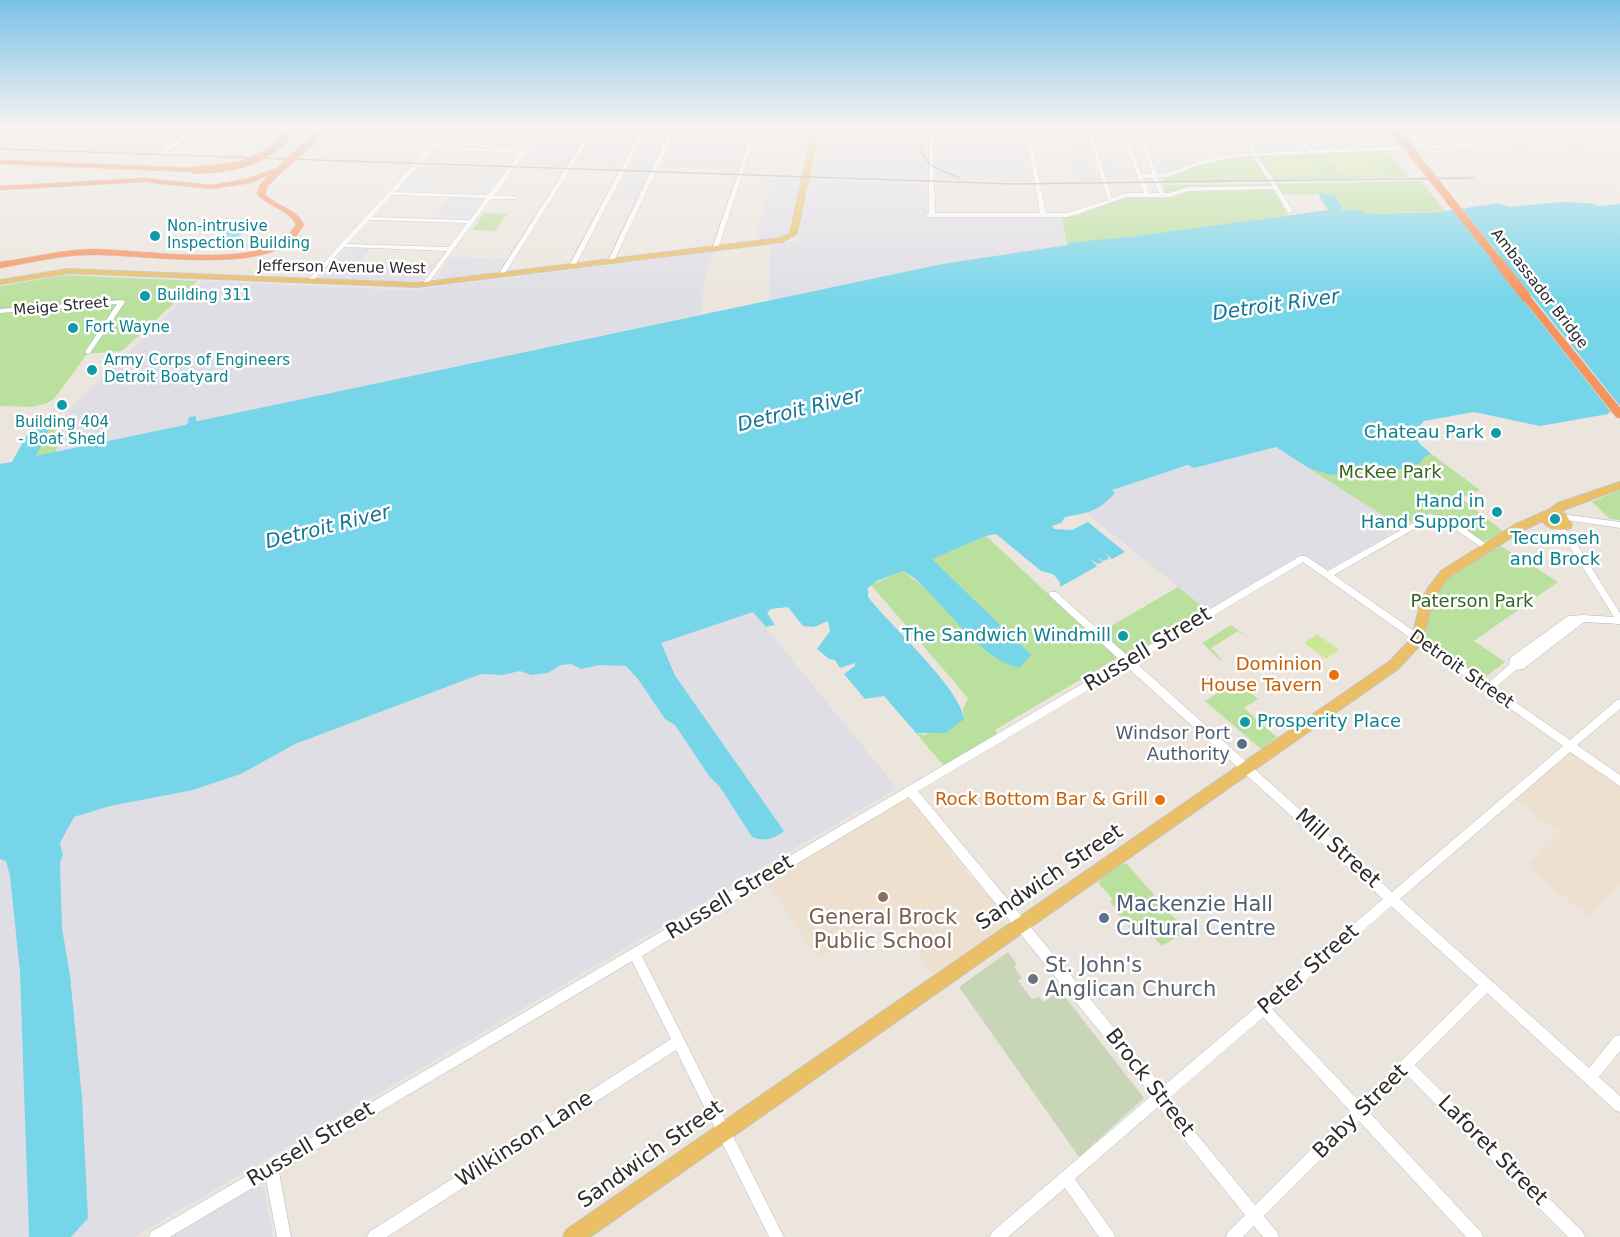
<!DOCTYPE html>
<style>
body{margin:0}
canvas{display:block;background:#ece5de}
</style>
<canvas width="1620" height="1237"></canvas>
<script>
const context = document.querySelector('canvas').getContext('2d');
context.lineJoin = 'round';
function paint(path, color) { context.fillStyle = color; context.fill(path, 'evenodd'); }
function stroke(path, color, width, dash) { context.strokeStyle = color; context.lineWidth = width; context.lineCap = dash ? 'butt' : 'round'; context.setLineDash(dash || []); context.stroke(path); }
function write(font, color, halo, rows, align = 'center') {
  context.font = font + ' "DejaVu Sans",sans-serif'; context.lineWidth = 5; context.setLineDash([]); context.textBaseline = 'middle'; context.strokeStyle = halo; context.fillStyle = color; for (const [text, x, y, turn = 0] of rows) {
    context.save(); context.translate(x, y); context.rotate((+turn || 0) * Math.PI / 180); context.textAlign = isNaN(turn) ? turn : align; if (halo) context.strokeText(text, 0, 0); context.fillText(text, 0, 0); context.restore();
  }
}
paint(new Path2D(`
 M 0,127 L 103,127 L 68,150 L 0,147 Z
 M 120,127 L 193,127 L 156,154 L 84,151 Z
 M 546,127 L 591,127 L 566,166 L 519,165 Z
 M 650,127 L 671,127 L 651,170 L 628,169 Z
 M 680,127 L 752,127 L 738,169 L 661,168 Z
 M 823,127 L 926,127 L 925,179 L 812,176 Z
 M 936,127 L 1022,127 L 1032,182 L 936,180 Z
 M 1241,127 L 1291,127 L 1299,137 L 1288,137 L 1298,151 L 1256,152 Z
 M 1297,127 L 1373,127 L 1380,130 L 1396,147 L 1314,150 Z
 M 1497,127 L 1533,127 L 1542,134 L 1556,135 L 1547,127 L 1620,129 L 1620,143 L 1510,142 Z
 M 592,136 L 637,137 L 619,168 L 573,166 Z
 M 1067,150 L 1091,150 L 1100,182 L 1075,182 Z
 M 1150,153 L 1190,155 L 1194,162 L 1164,174 L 1158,172 Z
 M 1100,154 L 1112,155 L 1116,167 L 1132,167 L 1138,182 L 1108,181 Z
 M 422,166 L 455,167 L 506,169 L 487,194 L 477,194 L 482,188 L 471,187 L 473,183 L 442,182 L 434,192 L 399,190 Z
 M 626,174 L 648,174 L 635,201 L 611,200 Z
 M 753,178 L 800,180 L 786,238 L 760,241 L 758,230 L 769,188 L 765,183 Z
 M 810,180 L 926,184 L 928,217 L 946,215 L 1062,217 L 1069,245 L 942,264 L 769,300 L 770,245 L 798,241 Z
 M 450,197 L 484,198 L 469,219 L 434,218 Z
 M 347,248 L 370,249 L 360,261 L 434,264 L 421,282 L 320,278 Z
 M 714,252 L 705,276 L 701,314 L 198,421 L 195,422 L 196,416 L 185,425 L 56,452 L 66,412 L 203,281 L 409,290 Z
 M 451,257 L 505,259 L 498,272 L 435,279 Z
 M 1277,447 L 1401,527 L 1330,570 L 1318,566 L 1301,554 L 1207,610 L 1087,514 L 1109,500 L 1112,490 L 1147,476 Z
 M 753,612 L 897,788 L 134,1237 L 71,1237 L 87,1218 L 70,975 L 62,928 L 60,862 L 63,855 L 60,843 L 74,817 L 110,806 L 193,790 L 241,774 L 295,744 L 481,674 L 503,675 L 520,671 L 532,675 L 548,673 L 561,665 L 571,664 L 581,669 L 600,665 L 626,666 L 638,679 L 665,719 L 675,725 L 709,776 L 720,787 L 752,837 L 661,643 Z
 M 0,859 L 6,861 L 10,876 L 20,972 L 29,1237 L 0,1237 Z
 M 255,1186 L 264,1187 L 273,1237 L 168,1237 Z`), '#dfdee5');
paint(new Path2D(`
 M 1569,753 L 1578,755 L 1620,786 L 1620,885 L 1588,917 L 1527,867 L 1561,834 L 1515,799 Z
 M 907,796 L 949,845 L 953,857 L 1005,914 L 1006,926 L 933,974 L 890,913 L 818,960 L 767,882 Z`), '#ede0ce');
paint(new Path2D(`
 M 1388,151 L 1409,177 L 1163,182 L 1162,180 L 1199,165 L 1238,157 Z
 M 1421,181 L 1445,211 L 1373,214 L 1364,213 L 1358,209 L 1340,212 L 1331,201 L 1338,201 L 1335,195 L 1282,194 L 1276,184 Z
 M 1270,184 L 1288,215 L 1129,238 L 1067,243 L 1062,217 L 1076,216 L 1119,198 L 1168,198 L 1163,185 Z
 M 484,213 L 507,214 L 495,231 L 472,230 Z
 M 65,275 L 198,281 L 122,351 L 87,354 L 54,399 C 37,410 20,406 0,406 L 0,286 Z
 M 53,421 L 52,424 L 57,423 L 55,433 L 59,438 L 56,452 L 35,457 L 35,428 Z
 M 1403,433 L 1480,490 L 1461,498 L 1504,532 L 1483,542 L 1447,519 L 1430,513 L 1401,527 L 1288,455 Z
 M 1620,490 L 1620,520 L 1610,519 L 1592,502 Z
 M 986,536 L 1117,658 L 995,730 L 998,734 L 943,765 L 916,733 L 924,735 L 964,719 L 963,709 L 968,698 L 871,585 L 903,571 L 929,591 L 959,624 L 1001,626 L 931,559 Z
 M 1501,546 L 1558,582 L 1474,641 L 1505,662 L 1483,679 L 1431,645 L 1424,637 C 1428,625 1429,613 1433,601 C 1444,573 1477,559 1501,546 Z
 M 1178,587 L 1207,610 L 1131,655 L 1123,654 L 1099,633 Z
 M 1231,625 L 1253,641 L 1238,631 L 1211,648 L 1222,660 L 1220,660 L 1202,643 Z
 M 1237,681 L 1258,699 L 1244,708 L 1277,737 L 1261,749 L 1205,701 Z
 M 1126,863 L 1186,931 L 1162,946 L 1147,930 L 1137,936 L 1115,911 L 1117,909 L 1110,902 L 1113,899 L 1098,883 C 1105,872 1115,868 1126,863 Z`), '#bae09d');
paint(new Path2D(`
 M 1008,952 L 1017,964 L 1014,967 L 1022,978 L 1018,981 L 1032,999 L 1039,997 L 1044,1002 L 1053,995 L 1049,989 L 1055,984 L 1144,1098 L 1079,1157 L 959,987 Z`), '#c8d5b6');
paint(new Path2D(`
 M 1327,156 C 1349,157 1372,157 1386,176 L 1344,175 Z
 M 1265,162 L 1311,163 L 1322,177 L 1274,176 Z
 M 1317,634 L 1339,650 L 1326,659 L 1304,643 Z`), '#cde799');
paint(new Path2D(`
 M 1318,194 L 1335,195 L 1343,210 L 1340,212 L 1358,209 L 1364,213 L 1374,214 L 1439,212 L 1499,203 L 1509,207 L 1561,202 L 1588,203 L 1600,206 L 1620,204 L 1620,414 L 1609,412 L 1608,414 L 1540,426 L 1474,412 L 1424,421 L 1414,432 L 1419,443 L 1431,454 L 1425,456 L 1419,464 L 1386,472 L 1353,471 L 1331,475 L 1309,468 L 1276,447 L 1194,468 L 1188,465 L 1112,490 L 1115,493 C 1099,511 1088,513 1065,517 L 1061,523 L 1052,526 L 1054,529 L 1072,530 L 1088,522 L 1125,552 L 1112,559 L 1104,552 L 1109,558 L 1104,561 L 1097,557 L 1103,562 L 1098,564 L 1091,560 L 1097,566 L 1094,568 L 1060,587 L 1060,582 L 1053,574 L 1041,571 L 996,534 L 986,536 L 932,559 L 1031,655 L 1019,668 C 978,658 944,603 913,577 L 903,571 L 877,581 L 868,588 L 868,597 C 889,624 961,689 964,719 L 946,733 L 916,733 L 884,696 L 865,699 L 844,674 L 855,666 L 855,663 L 840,668 L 835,660 L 829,659 L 817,649 L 830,631 L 828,621 L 814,627 L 803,626 L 788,607 L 771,609 L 767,613 L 775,625 L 766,627 L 753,612 L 661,643 L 676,677 L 784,831 C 774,839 764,842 752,837 L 720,787 L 709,776 L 675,725 L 665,719 L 638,679 L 626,666 L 600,665 L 581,669 L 571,664 L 561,665 L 548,673 L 531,675 L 520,671 L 503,675 L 481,674 L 295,744 L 241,774 L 193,790 L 110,806 L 74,817 L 60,843 L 63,855 L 60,862 L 62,928 L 70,975 L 82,1098 L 88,1218 L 71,1237 L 29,1237 L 20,972 L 10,876 L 6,861 L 0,859 L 0,464 L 12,462 L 33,424 L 53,421 L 36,456 L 185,425 L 188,423 L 189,417 L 196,416 L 196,421 L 198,421 L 942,264 L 1068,245 L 1067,243 L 1129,237 L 1328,210 Z
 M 226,222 L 254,223 L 257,224 L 236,238 L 222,240 Z`), '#76d5e9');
paint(new Path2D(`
 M 1460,206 L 1620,406 L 1620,417 L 1614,416 L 1451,208 Z`), '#ece5de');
const minor = new Path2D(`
 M 194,127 L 200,127 L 165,154 L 161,154 L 161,152 Z
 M 365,127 L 370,127 L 355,142 L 351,142 L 351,140 Z
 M 411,127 L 458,127 L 537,131 L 539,127 L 544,127 L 539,134 L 551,136 L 549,137 L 537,137 L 494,196 L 514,196 L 517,198 L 516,199 L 491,199 L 427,285 L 422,284 L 447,251 L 344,247 L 312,282 L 308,282 L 308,280 L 339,246 L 338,244 L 341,243 L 364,219 L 364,217 L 366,216 L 446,130 ZM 451,130 L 535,133 L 522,150 L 436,147 ZM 433,149 L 520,153 L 488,195 L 395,192 ZM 392,195 L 486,198 L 470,220 L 372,217 ZM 369,220 L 467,223 L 449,247 L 347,244 Z
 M 592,127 L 597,127 L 504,275 L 499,276 L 498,275 Z
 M 643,127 L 648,127 L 575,266 L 570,267 L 569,266 Z
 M 672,127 L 677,127 L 614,261 L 609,262 L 608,261 Z
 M 754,127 L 758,127 L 718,249 L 713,250 L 712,249 Z
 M 929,127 L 933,127 L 935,213 L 1040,213 L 1025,127 L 1029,127 L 1046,213 L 1067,213 L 1108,200 L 1086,127 L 1090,127 L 1112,198 L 1126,193 L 1144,193 L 1118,127 L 1122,127 L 1142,174 L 1152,174 L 1141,144 L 1130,127 L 1135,127 L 1145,144 L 1157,174 C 1170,174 1181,168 1194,163 C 1212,157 1232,154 1252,153 L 1236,127 L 1241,127 L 1256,153 L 1308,151 L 1292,127 L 1297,127 L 1313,150 L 1418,146 L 1402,127 L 1407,127 L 1423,146 L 1505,142 L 1492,127 L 1497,127 L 1510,142 L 1547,141 L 1620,144 L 1620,146 L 1547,143 L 1258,156 L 1293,211 L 1290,213 L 1287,211 L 1274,189 L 1188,191 L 1170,197 L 1127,197 L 1068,217 L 928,217 L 925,215 L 929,213 ZM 1236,156 L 1253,156 L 1272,186 L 1187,187 L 1169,193 L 1164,193 L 1158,178 L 1168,177 L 1199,165 ZM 1143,178 L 1153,178 L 1159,193 L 1149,193 Z
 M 122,300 L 125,302 L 90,353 L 88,354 L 85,352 L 117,304 L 0,313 L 0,309 Z
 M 1429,514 L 1450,518 L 1492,548 L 1491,550 L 1485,550 L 1445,522 L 1430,520 L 1334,575 L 1488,683 L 1509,665 L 1510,658 L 1568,616 L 1583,615 L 1614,617 L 1565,539 L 1551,527 L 1550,525 L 1551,523 L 1557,523 L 1571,535 L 1620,613 L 1620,624 L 1584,622 L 1523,669 L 1516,670 L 1495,688 L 1570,740 L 1617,700 L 1620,699 L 1620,709 L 1577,745 L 1620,775 L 1620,786 L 1570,752 L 1400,899 L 1589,1068 L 1615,1036 L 1620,1035 L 1620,1051 L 1599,1077 L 1620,1096 L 1620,1112 L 1615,1110 L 1487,993 L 1415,1065 L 1583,1232 L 1585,1237 L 1568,1237 L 1406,1074 L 1369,1112 L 1481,1232 L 1483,1237 L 1466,1237 L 1359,1121 L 1264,1216 L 1277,1232 L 1279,1237 L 1263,1237 L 1254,1226 L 1243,1237 L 1226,1237 L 1228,1232 L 1245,1215 L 1158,1107 L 1075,1179 L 1113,1232 L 1115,1237 L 1099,1237 L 1065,1188 L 1008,1237 L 990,1237 L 992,1232 L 1151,1096 L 1149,1092 L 909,797 L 642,956 L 784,1237 L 769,1237 L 676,1050 L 387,1237 L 367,1237 L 369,1232 L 671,1039 L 632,961 L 279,1172 L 291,1237 L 277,1237 L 266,1180 L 170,1237 L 149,1237 L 151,1232 L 1121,661 L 1050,596 L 1049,594 L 1050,592 L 1056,592 L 1129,657 L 1300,556 L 1306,556 L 1328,571 ZM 1303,562 L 1563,746 L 1392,892 L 1135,662 ZM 1127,667 L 1383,899 L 1161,1088 L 1159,1082 L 918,791 ZM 1391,906 L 1478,985 L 1360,1102 L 1272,1009 ZM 1263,1017 L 1350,1111 L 1255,1205 L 1168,1099 Z
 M 1562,514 L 1620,522 L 1620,528 L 1559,519 L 1558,517 Z`);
const major = new Path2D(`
 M 813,127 L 819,127 L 797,234 L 783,242 L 417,287 L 68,273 L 0,284 L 0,280 L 68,269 L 417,283 L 781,238 L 790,233 Z
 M 1620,482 L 1620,489 L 1566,509 L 1560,513 L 1566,514 L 1572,525 L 1571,528 C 1560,531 1550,531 1542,521 L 1522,531 L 1449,577 L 1437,593 L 1432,604 L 1422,643 L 1398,669 L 590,1237 L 563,1237 L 566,1230 L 1390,661 L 1412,638 L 1420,604 L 1428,588 L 1441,571 L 1514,525 L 1550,509 L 1558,503 ZM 1551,517 L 1558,520 L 1560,523 L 1555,521 Z`);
const highway = new Path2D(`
 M 291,127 L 298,127 L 283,145 L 277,145 L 277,141 Z
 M 324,127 L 332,127 L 314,144 L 308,144 L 308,140 Z
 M 0,160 L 195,168 L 199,170 L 195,172 L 0,164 Z
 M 282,163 L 289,165 L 267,187 L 265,194 C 277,207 297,208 304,225 C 300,231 295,239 290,243 C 248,273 142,254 91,255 C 60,255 30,263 0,268 L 0,262 C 30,258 60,250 90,249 C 138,249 247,268 284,239 C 289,236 292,229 296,225 C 289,209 267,207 257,194 L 260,184 L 271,174 L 251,183 L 211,189 L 144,182 L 0,190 L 0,186 L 144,178 L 211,185 L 246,179 L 277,168 Z
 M 1523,295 L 1529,295 L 1620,408 L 1620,418 L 1616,417 L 1523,299 Z`);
stroke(minor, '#b1b5be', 1);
stroke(major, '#c4c4c4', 2);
stroke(highway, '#c4c4c4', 1);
paint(minor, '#fff');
paint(major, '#eabf65');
paint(highway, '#f7935e');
stroke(new Path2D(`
 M 0,149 L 1013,184 L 1474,178
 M 920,150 L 930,165 L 959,178`), '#a1a5b4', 1.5);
const highwayBridgeFar1 = new Path2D(`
 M 1387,127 L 1403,141 L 1498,261
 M 285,165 L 311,142
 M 195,170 C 227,169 256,165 280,143`);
const highwayBridge = new Path2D(`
 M 1497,260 L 1526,297`);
stroke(highwayBridgeFar1, '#c4c4c4', 8, []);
stroke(highwayBridge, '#c4c4c4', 10, []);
stroke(highwayBridgeFar1, '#f7935e', 8);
stroke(highwayBridge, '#f7935e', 10);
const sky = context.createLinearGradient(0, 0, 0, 301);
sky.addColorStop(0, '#7ac1e8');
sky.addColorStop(0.42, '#f6f3f0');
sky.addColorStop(1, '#f6f3f000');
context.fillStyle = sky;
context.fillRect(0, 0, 1620, 301);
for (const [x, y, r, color] of [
 [155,236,6,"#0f9aa8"],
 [145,296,6,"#0f9aa8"],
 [73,328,6,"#0f9aa8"],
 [92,370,6,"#0f9aa8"],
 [62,405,6,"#0f9aa8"],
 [1496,433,6,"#0f9aa8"],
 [1497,512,6,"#0f9aa8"],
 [1555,519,6,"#0f9aa8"],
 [1123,636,6,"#0f9aa8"],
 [1334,675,6,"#e8710a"],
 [1245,722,6,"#0f9aa8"],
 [1242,744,6,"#5c6f8a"],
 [1160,800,6,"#e8710a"],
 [883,897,6,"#8d6e63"],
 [1104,918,6,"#5c6f8a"],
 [1033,979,6,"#6b7280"]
]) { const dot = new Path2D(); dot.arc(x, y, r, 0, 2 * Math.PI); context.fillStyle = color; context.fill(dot); stroke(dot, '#fff', 2); }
write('15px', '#0d838f', '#fff', [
 ["Non-intrusive",167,227],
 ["Inspection Building",167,244],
 ["Building 311",157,296],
 ["Fort Wayne",85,328],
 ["Army Corps of Engineers",104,361],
 ["Detroit Boatyard",104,378],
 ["Building 404",62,423,"center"],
 ["- Boat Shed",62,440,"center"]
], 'left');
write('15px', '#2b2b2b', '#fff', [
 ["Jefferson Avenue West",342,268,1],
 ["Ambassador Bridge",1539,289,52],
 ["Meige Street",61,307,-5]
]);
write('18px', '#0d838f', '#fff', [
 ["Chateau Park",1484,433],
 ["Hand in",1485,502],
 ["Hand Support",1485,523],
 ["Tecumseh",1555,539,"center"],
 ["and Brock",1555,560,"center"],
 ["The Sandwich Windmill",1111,636],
 ["Prosperity Place",1257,722,"left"]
], 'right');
write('18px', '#33651e', '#fff', [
 ["McKee Park",1390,473],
 ["Paterson Park",1472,602]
]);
write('18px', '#c56008', '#fff', [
 ["Dominion",1322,665],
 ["House Tavern",1322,686],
 ["Rock Bottom Bar & Grill",1148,800]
], 'right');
write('18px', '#2b2b2b', '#fff', [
 ["Detroit Street",1461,670,35]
]);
write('18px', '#4e5e75', '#fff', [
 ["Windsor Port",1230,734],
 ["Authority",1230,755]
], 'right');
write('italic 20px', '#147596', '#fff', [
 ["Detroit River",1276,306,-8],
 ["Detroit River",800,411,-14],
 ["Detroit River",328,528,-14]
]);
write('21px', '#2b2b2b', '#fff', [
 ["Russell Street",1148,650,-31],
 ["Mill Street",1337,849,42],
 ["Sandwich Street",1050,878,-34],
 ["Russell Street",730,898,-31],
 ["Peter Street",1309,970,-41],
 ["Brock Street",1149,1083,52],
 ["Baby Street",1361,1112,-45],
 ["Wilkinson Lane",525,1140,-33],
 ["Russell Street",311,1145,-31],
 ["Laforet Street",1492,1151,45],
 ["Sandwich Street",651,1155,-35]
]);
write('21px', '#4e5e75', '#fff', [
 ["Mackenzie Hall",1116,906],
 ["Cultural Centre",1116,930]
], 'left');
write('21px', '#785e54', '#fff', [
 ["General Brock",883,919],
 ["Public School",883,943]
]);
write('21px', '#5b616d', '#fff', [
 ["St. John's",1045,967],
 ["Anglican Church",1045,991]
], 'left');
</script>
